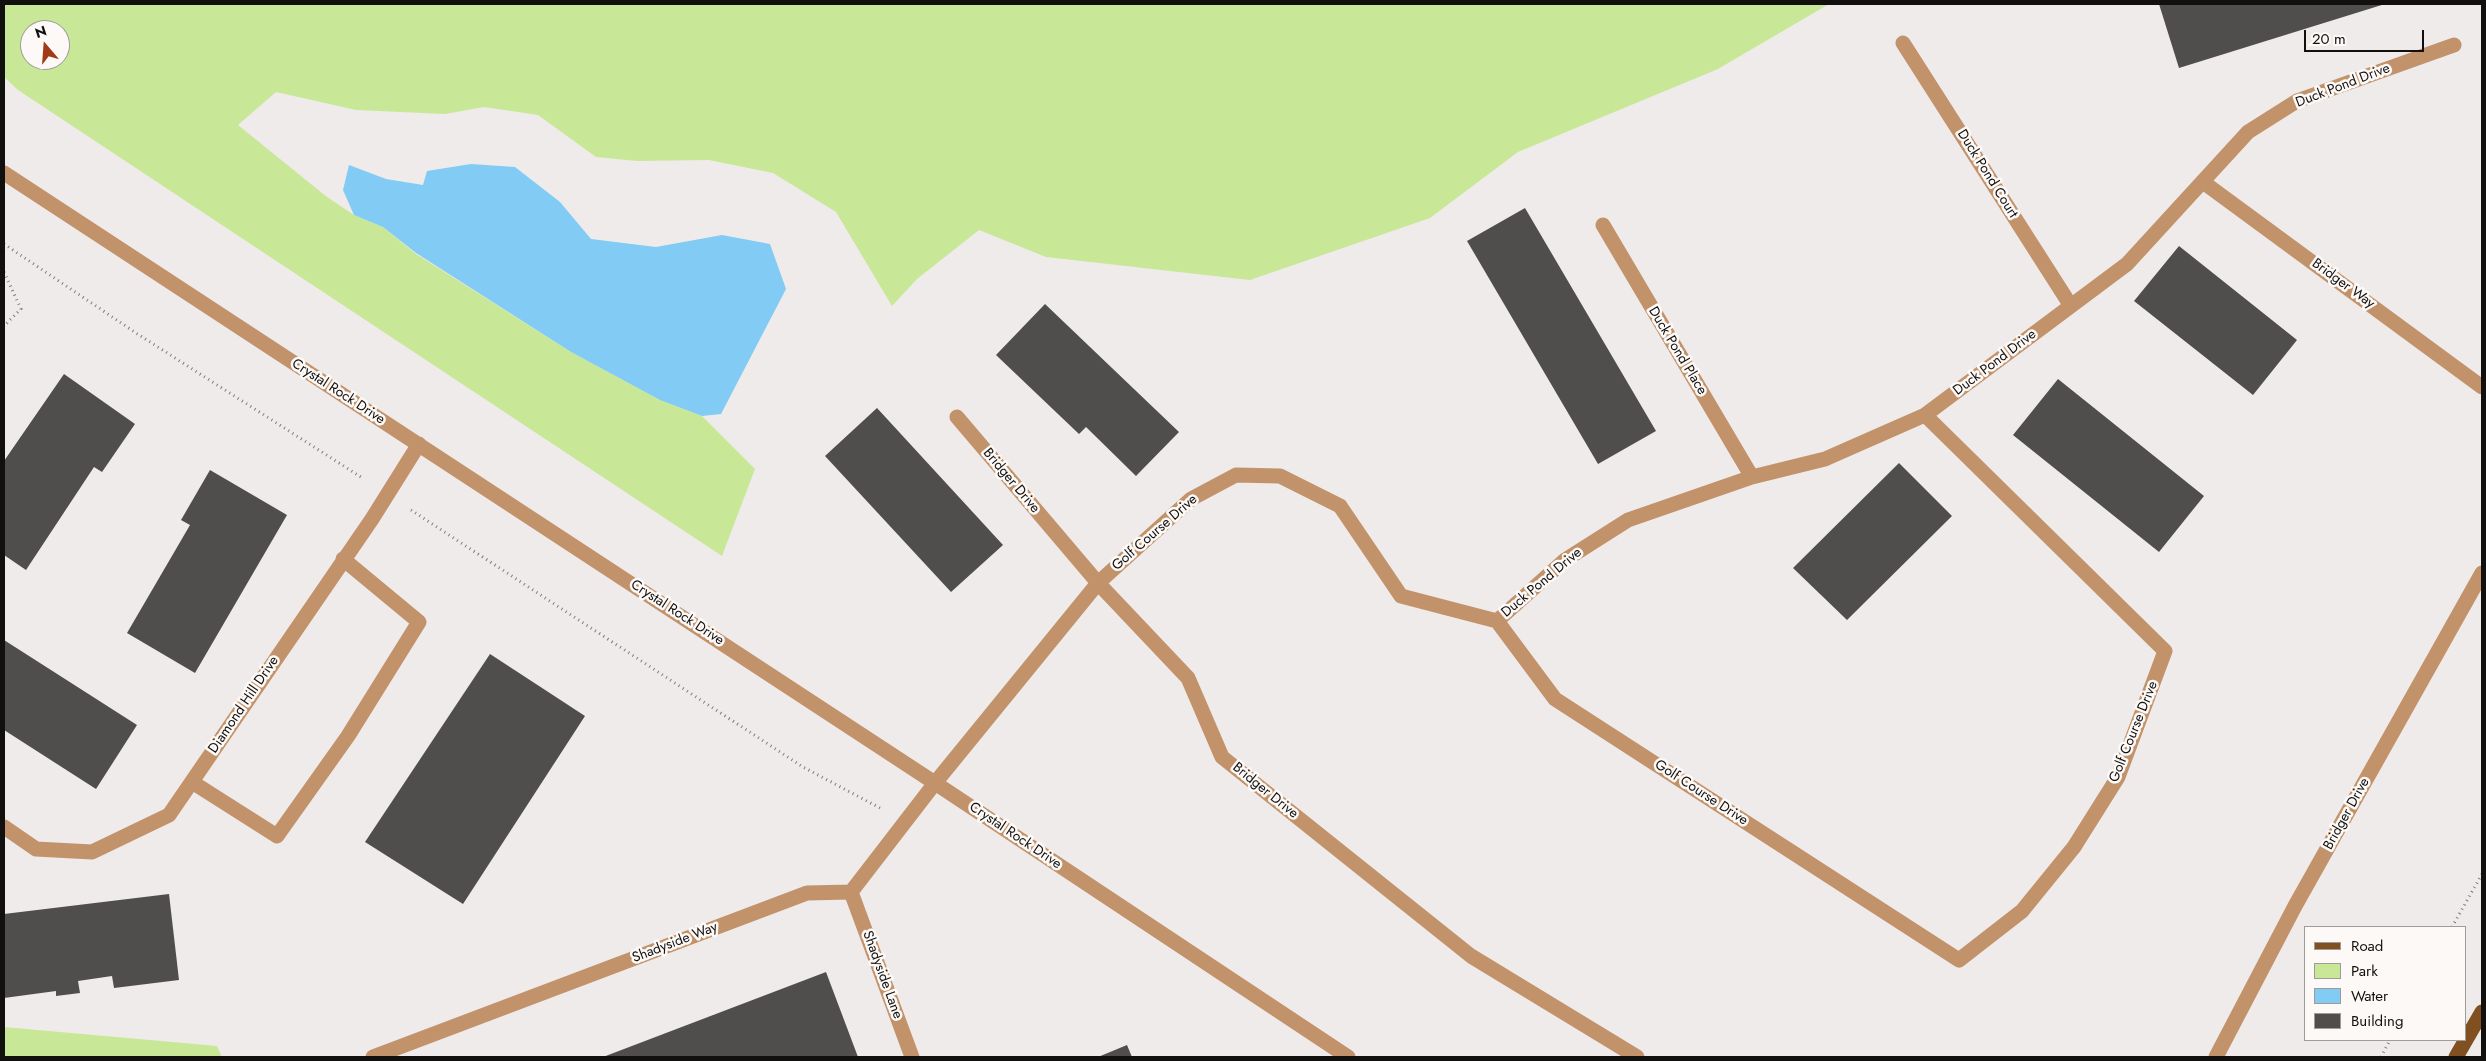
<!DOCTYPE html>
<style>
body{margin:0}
#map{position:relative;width:2486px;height:1061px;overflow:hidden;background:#eeebea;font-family:Jost,sans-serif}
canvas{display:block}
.frame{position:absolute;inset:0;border:5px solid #11100f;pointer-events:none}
.legend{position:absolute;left:2304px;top:926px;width:162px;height:115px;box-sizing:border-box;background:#fcf9f7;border:1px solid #9e9c9a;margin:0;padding:6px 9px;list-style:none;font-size:15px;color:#11100f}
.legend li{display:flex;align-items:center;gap:10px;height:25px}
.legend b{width:25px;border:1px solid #9e9c9a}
.north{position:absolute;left:20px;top:20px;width:50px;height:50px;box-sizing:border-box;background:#fcf9f7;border:1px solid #9e9c9a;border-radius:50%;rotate:342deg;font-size:14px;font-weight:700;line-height:20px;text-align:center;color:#11100f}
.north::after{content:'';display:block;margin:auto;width:18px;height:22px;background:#a13a16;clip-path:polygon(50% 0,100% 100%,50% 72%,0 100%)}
.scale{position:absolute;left:2304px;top:30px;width:120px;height:22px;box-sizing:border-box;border:2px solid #11100f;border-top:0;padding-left:6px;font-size:15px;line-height:18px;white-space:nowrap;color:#11100f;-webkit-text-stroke:4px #fcf9f7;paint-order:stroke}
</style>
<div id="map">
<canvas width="2486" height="1061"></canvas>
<div class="frame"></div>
<ul class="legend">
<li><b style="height:6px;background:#815021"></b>Road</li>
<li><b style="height:14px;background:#c8e898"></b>Park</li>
<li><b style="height:14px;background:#81cbf4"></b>Water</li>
<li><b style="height:14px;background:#504e4c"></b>Building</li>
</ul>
<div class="north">N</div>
<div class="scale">20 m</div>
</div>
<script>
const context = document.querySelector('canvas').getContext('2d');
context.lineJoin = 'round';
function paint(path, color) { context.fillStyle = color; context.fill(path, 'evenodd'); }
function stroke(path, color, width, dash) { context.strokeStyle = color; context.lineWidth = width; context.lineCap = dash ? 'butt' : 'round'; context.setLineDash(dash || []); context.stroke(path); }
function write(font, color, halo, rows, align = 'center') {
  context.font = font + ' Jost,sans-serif'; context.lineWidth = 5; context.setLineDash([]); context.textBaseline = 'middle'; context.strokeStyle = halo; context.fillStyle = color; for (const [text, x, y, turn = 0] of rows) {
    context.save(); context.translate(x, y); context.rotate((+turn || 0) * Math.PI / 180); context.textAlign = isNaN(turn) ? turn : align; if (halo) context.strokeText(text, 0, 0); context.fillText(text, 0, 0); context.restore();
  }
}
paint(new Path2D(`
 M 4,4 L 1829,4 L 1718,69 L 1518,152 L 1430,218 L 1250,280 L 1046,257 L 979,230 L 917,279 L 892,306 L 836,212 L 773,173 L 709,160 L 637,161 L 596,157 L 538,115 L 484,107 L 445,114 L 356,110 L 276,92 L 238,125 L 327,197 L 354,215 L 383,227 L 416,254 L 571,352 L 660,400 L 702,416 L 755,469 L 722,556 L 18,90 L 4,77 ZM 30,30 L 60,30 L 60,60 L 30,60 Z
 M 4,1027 L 217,1046 L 222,1057 L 4,1057 Z`), '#c8e898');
paint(new Path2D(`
 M 471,164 L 515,167 L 560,202 L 591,239 L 656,247 L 722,235 L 770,244 L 786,289 L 721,414 L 702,416 L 660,400 L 571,352 L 416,253 L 383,227 L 354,215 L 343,190 L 349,165 L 386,179 L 423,185 L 427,171 Z`), '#81cbf4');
paint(new Path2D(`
 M 2159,4 L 2385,4 L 2179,68 Z
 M 1525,208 L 1656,431 L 1598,464 L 1467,241 Z
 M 2179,246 L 2297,340 L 2253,395 L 2134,301 Z
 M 1045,304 L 1179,432 L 1136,476 L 1086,427 L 1079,434 L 996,355 Z
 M 64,374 L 135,424 L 102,472 L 94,467 L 26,570 L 4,555 L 4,461 Z
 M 2058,379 L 2204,496 L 2159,552 L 2013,435 Z
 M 877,408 L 1003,545 L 951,592 L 825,456 Z
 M 1899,463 L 1952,516 L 1847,620 L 1793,568 Z
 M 210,470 L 287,515 L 195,673 L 127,633 L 190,525 L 181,520 Z
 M 4,640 L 137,725 L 96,789 L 4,730 Z
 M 490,654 L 585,716 L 463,904 L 365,842 Z
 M 169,894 L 179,980 L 114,988 L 112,976 L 78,981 L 80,993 L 56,996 L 56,991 L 4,998 L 4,914 Z
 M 826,972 L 858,1057 L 603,1057 Z
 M 1127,1045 L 1132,1057 L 1098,1057 Z`), '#504e4c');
stroke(new Path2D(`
 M 4,244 L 136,333 L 364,479
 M 4,272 L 21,309 L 4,326
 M 411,510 L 803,767 L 880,808
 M 2452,927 L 2482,874
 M 2381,1057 L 2390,1040`), '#807e7d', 3, [1, 4]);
stroke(new Path2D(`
 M 1903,43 L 2071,306
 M 4,173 L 935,783 L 1348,1057
 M 2203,182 L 2482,387
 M 1603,225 L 1752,477
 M 957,417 L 1098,583 L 1188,678 L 1222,757 L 1471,956 L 1637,1057
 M 1497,621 L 1565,560 L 1628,520 L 1752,477 L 1825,459 L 1925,415 L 2127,264 L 2248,132 L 2297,101 L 2454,45
 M 192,782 L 277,836 L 348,736 L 419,622 L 343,559
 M 4,827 L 36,849 L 92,852 L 169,815 L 372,519 L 419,444
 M 851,892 L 912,1057
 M 373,1057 L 807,893 L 851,892 L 935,783 L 1098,583 L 1191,499 L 1236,475 L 1280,476 L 1340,506 L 1401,596 L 1497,621 L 1555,699 L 1959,960 L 2022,911 L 2074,847 L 2118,777 L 2165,651 L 1925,415
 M 2216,1057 L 2295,906 L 2482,573`), '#c2926a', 15);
stroke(new Path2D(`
 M 2456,1057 L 2482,1012`), '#815021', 15);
write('14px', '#11100f', '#fcf9f7', [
 ["Duck Pond Drive",2343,86,-21],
 ["Duck Pond Court",1987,174,58],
 ["Bridger Way",2343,284,36],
 ["Duck Pond Place",1677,351,59],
 ["Duck Pond Drive",1995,363,-37],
 ["Crystal Rock Drive",338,392,33],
 ["Bridger Drive",1011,481,50],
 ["Golf Course Drive",1155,533,-41],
 ["Duck Pond Drive",1542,583,-40],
 ["Crystal Rock Drive",677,613,33],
 ["Diamond Hill Drive",244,705,-56],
 ["Golf Course Drive",2134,732,-68],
 ["Bridger Drive",1265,791,39],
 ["Golf Course Drive",1701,793,33],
 ["Bridger Drive",2347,814,-61],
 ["Crystal Rock Drive",1015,836,34],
 ["Shadyside Way",675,943,-21],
 ["Shadyside Lane",882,975,70]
]);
</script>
